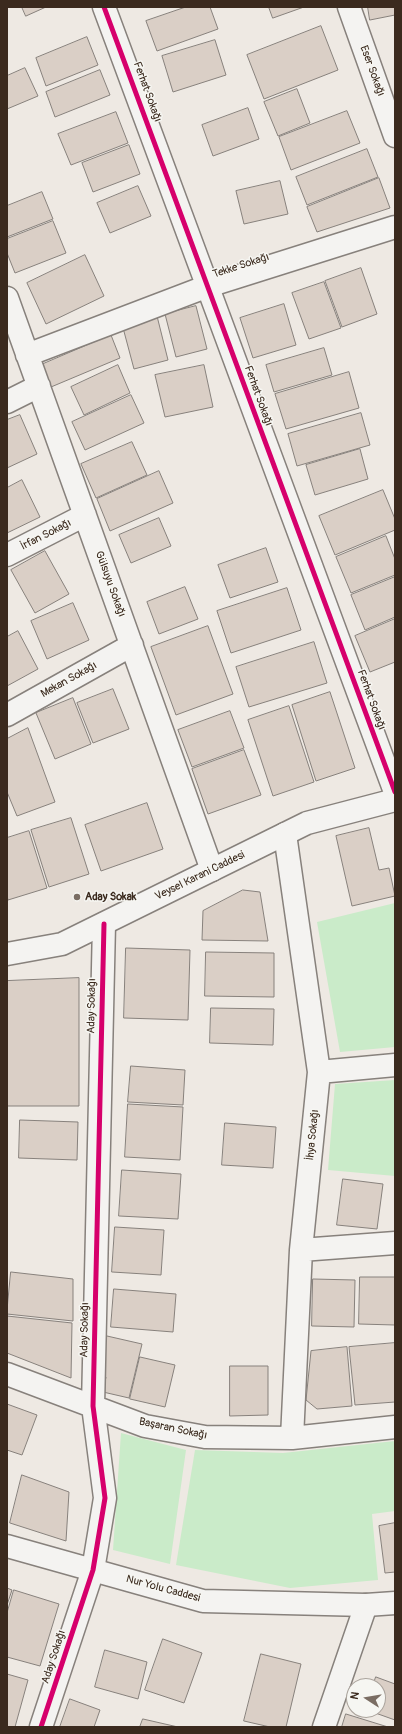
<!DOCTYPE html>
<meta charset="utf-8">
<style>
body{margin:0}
#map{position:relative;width:402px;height:1734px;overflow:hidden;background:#eee9e3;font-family:Pangolin,sans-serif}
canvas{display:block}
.frame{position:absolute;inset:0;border:8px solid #3b2a1e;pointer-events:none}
.north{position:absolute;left:346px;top:1678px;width:40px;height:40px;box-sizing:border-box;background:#f6f6f2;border:1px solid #aba49d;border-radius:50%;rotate:282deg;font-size:11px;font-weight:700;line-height:16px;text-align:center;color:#3b2a1e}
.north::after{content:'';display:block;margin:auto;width:14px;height:18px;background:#7a6d63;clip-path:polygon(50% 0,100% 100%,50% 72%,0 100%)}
</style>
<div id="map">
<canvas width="402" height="1734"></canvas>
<div class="frame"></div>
<div class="north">N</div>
</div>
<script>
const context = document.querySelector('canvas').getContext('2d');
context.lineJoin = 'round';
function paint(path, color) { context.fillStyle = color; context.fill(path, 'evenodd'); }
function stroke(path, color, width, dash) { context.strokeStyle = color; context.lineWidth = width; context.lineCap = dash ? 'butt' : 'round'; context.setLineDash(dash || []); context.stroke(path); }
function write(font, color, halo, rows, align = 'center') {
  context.font = font + ' Pangolin,sans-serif'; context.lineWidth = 3; context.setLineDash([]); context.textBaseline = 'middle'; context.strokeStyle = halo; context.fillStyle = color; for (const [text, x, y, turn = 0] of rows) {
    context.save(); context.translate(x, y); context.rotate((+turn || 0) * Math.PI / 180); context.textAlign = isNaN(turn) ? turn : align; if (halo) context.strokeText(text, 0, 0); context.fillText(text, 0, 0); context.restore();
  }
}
paint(new Path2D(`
 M 395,903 L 395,1047 L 340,1052 L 317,922 Z
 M 395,1080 L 395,1176 L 328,1170 L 335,1084 Z
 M 121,1433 L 186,1450 L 170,1564 L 113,1550 Z
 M 395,1441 L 395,1511 L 372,1514 L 378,1580 L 290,1588 L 176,1565 L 195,1450 L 283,1453 Z`), '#caebc9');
const building = new Path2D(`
 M 22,7 L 46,7 L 26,16 Z
 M 186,7 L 210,7 L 218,29 L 157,51 L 146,21 Z
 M 269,7 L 304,7 L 273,18 Z
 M 368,7 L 395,7 L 395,15 L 370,20 Z
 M 321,26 L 338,70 L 264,99 L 247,55 Z
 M 87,37 L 98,65 L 46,86 L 36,58 Z
 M 215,40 L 226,75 L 173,92 L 162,56 Z
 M 25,68 L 38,96 L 7,109 L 7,76 Z
 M 100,70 L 110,95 L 55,117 L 46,92 Z
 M 297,89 L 310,123 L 278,136 L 264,102 Z
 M 248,108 L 259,139 L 213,156 L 202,125 Z
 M 347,111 L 360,143 L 291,170 L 279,137 Z
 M 116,112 L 128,143 L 71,165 L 58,134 Z
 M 129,145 L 140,174 L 93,192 L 82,163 Z
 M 367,149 L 378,177 L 307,205 L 296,177 Z
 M 379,178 L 390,208 L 317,232 L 307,207 Z
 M 280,181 L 288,214 L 244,224 L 236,191 Z
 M 138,186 L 151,216 L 110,233 L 97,203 Z
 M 42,192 L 53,219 L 7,237 L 7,206 Z
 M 53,221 L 66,253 L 15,273 L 7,253 L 7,239 Z
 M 85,255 L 104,296 L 46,324 L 27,283 Z
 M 361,268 L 377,314 L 342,327 L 325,281 Z
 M 324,282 L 341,328 L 309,339 L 292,293 Z
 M 284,304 L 296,345 L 253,358 L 240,318 Z
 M 196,306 L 207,349 L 176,357 L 165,314 Z
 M 157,316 L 168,360 L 134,369 L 122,324 Z
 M 111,335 L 120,358 L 51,387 L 41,365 Z
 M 324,348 L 332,375 L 274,392 L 266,365 Z
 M 118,365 L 130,393 L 84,415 L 71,387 Z
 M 204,365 L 213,407 L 165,417 L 155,375 Z
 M 349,372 L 359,408 L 286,429 L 275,394 Z
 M 131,395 L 144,423 L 85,450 L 72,422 Z
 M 361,413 L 370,445 L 297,466 L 288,434 Z
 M 20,415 L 37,454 L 7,468 L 7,420 Z
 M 132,442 L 147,475 L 96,498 L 81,464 Z
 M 360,449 L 368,479 L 315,495 L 306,465 Z
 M 159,471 L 173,503 L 110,531 L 97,499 Z
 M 22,480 L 40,517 L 7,533 L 7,488 Z
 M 383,490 L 395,519 L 395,530 L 335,555 L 319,516 Z
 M 159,518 L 171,546 L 131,563 L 119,535 Z
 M 386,536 L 395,559 L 395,575 L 351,593 L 336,557 Z
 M 266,548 L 278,582 L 230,598 L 218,565 Z
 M 45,551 L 69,594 L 35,613 L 11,570 Z
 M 395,577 L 395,617 L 365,630 L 351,595 Z
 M 185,587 L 198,619 L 159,634 L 147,602 Z
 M 287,588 L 301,630 L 231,653 L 217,611 Z
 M 73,603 L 89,640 L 47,659 L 31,621 Z
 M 395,619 L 395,662 L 370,672 L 355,636 Z
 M 208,626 L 233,694 L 176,715 L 151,647 Z
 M 18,631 L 38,669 L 7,686 L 7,637 Z
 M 314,642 L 327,683 L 249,707 L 236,667 Z
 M 113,689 L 129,729 L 93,743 L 77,703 Z
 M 330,692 L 355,768 L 316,781 L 292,705 Z
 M 73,698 L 91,744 L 55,759 L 36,713 Z
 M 289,706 L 314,782 L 273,796 L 248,720 Z
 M 230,711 L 244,748 L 192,767 L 178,730 Z
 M 28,728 L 55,802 L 17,816 L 7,792 L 7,739 Z
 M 244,750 L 261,795 L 208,814 L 192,769 Z
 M 147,803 L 163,849 L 101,871 L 85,825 Z
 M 71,818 L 89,874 L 49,887 L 31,830 Z
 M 369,828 L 379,870 L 389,868 L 395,896 L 352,906 L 336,836 Z
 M 29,831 L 47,888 L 8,900 L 7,896 L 7,838 Z
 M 243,890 L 260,892 L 268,941 L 202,940 L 203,911 Z
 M 126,948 L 190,950 L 188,1020 L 124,1018 Z
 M 206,952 L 274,953 L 274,997 L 205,996 Z
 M 79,978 L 79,1106 L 7,1106 L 7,981 Z
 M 211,1008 L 274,1009 L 273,1045 L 210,1043 Z
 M 131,1066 L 185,1070 L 183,1105 L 128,1102 Z
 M 128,1104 L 183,1107 L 180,1160 L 125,1157 Z
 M 20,1120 L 78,1122 L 77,1160 L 19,1158 Z
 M 225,1123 L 276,1127 L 273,1168 L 222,1165 Z
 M 122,1170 L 181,1174 L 178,1219 L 119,1216 Z
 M 343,1179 L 383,1184 L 377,1229 L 337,1225 Z
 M 115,1227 L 164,1230 L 161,1275 L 112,1272 Z
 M 11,1272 L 73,1279 L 73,1321 L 7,1314 Z
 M 360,1277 L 395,1277 L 395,1325 L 359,1324 Z
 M 313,1279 L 355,1280 L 354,1327 L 312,1326 Z
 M 114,1289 L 176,1294 L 173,1332 L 111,1327 Z
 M 7,1316 L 72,1323 L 71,1378 L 7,1353 Z
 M 107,1336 L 142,1344 L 129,1398 L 103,1392 L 106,1377 L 97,1374 Z
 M 395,1343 L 395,1402 L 355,1405 L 349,1347 Z
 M 347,1347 L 352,1406 L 317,1409 L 306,1400 L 311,1351 Z
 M 140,1357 L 175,1365 L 165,1407 L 130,1399 Z
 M 230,1366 L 268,1366 L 268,1415 L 230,1416 Z
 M 7,1404 L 37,1415 L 22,1455 L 7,1450 Z
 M 22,1475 L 69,1492 L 66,1541 L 10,1523 Z
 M 395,1523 L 395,1572 L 385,1573 L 379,1526 Z
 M 7,1588 L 12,1590 L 7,1605 Z
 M 14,1590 L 59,1604 L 40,1666 L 7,1657 L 7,1613 Z
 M 163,1639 L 202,1653 L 184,1703 L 145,1690 Z
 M 105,1650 L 147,1662 L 138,1699 L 95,1687 Z
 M 261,1654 L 301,1664 L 286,1727 L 270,1727 L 244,1721 Z
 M 7,1674 L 28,1680 L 15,1727 L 7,1727 Z
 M 376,1677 L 395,1684 L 395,1720 L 367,1710 L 378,1710 L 378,1686 L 373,1686 Z
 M 70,1699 L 100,1710 L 94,1727 L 60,1727 Z
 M 346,1714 L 388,1727 L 342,1727 Z
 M 143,1719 L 178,1727 L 140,1727 Z`);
paint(building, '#dacfc6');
stroke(building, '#87817c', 1);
const street = new Path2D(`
 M 104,7 L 395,792
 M 349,7 L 395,136
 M 7,298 L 212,870
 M 27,355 L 208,286 L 395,227
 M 7,402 L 39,386
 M 7,555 L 85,515
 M 7,715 L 132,645
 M 285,834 L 319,1072 L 301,1250 L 292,1438
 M 319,1072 L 395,1065
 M 301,1250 L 395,1243
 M 7,1374 L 145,1426 L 205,1437 L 292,1438 L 395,1427
 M 41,1727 L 93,1570 L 105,1498 L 93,1406 L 104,924
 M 324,1727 L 366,1605`);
const secondary = new Path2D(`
 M 7,954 L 62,944 L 307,823 L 395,800
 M 7,1546 L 203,1601 L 366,1605 L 395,1603`);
stroke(street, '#87817c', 25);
stroke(secondary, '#87817c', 25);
stroke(street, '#f4f3f1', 22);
stroke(secondary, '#f4f3f1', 22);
stroke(new Path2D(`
 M 104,7 L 395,792
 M 41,1727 L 93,1570 L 105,1498 L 93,1406 L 104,924`), '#d6006c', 5);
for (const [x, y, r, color] of [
 [77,897,4,"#7a6d63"]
]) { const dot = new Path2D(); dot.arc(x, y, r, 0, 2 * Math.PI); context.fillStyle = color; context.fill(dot); stroke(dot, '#f6f6f2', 1.5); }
write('11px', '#3b2a1e', '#f6f6f2', [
 ["Eser Sokağı",372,71,70],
 ["Ferhat Sokağı",147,92,70],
 ["Tekke Sokağı",241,266,-18],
 ["Ferhat Sokağı",258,396,70],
 ["İrfan Sokağı",46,535,-27],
 ["Gülsuyu Sokağı",110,584,70],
 ["Mekan Sokağı",69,680,-29],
 ["Ferhat Sokağı",371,700,70],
 ["Veysel Karani Caddesi",200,876,-26],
 ["Aday Sokağı",92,1006,-89],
 ["İhya Sokağı",313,1135,-84],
 ["Aday Sokağı",85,1330,-89],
 ["Başaran Sokağı",173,1429,12],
 ["Nur Yolu Caddesi",163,1589,15],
 ["Aday Sokağı",54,1657,-72]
]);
write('bold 11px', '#3b2a1e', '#f6f6f2', [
 ["Aday Sokak",85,897]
], 'left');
</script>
